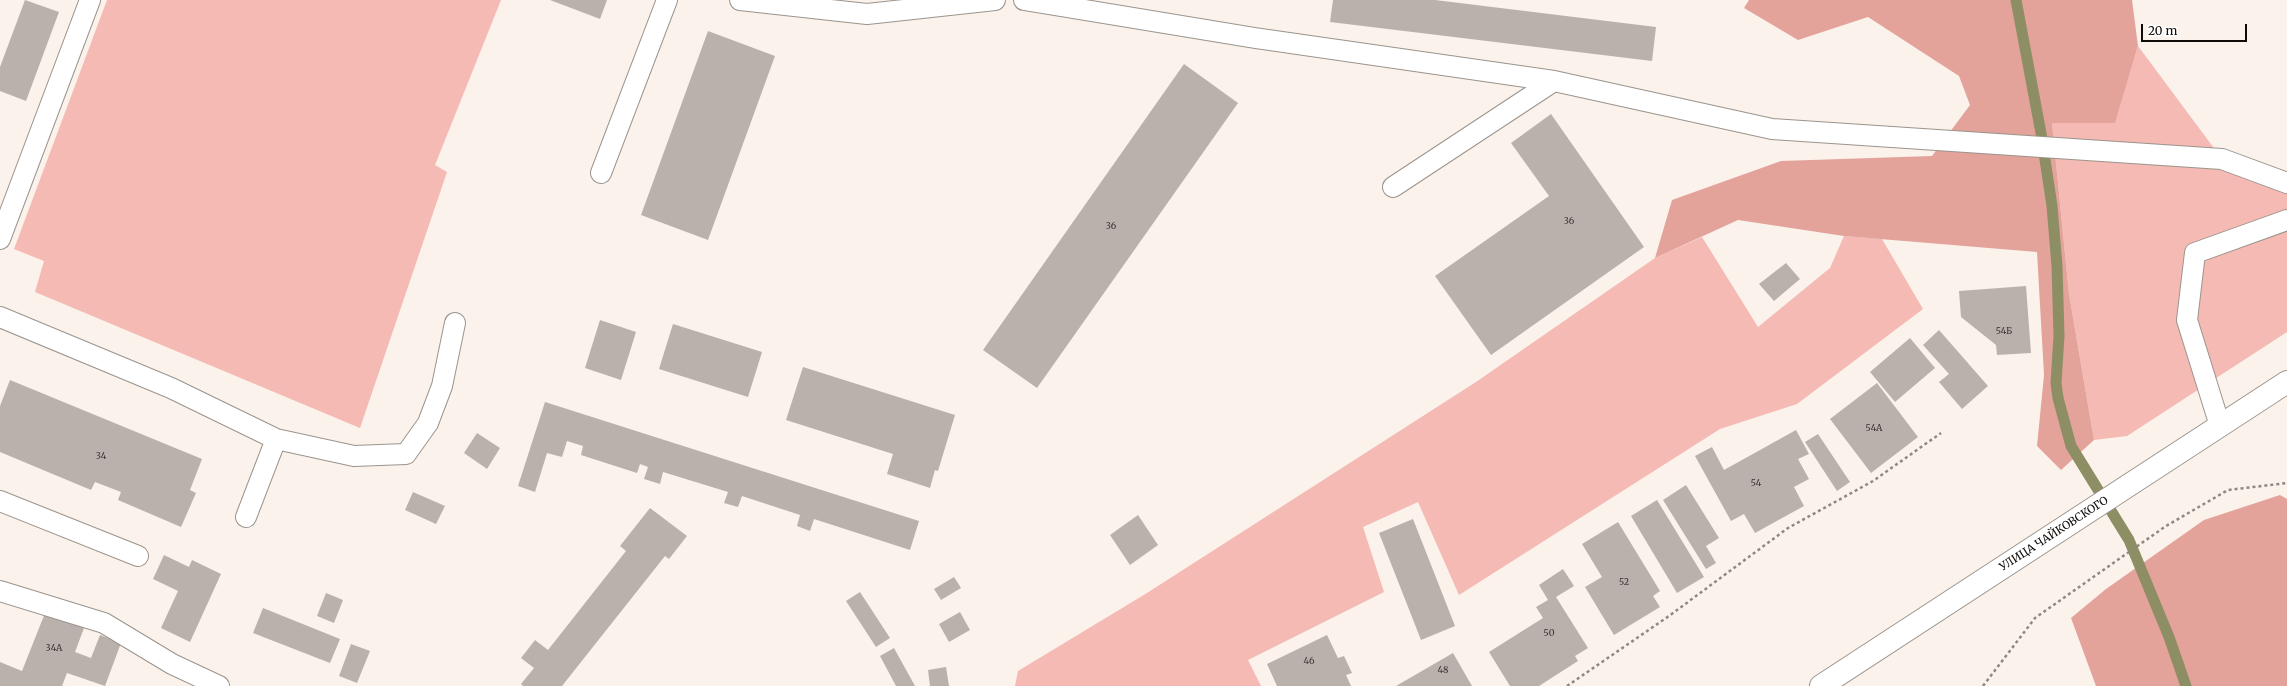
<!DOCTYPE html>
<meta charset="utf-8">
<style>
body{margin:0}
#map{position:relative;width:2287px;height:686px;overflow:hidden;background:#faf2eb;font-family:Merriweather,serif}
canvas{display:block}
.scale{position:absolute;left:2141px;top:24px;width:106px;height:18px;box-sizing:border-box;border:2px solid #0e0b09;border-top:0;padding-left:5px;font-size:12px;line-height:14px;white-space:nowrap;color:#0e0b09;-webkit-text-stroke:3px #fff;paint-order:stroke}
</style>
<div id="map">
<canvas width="2287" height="686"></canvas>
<div class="scale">20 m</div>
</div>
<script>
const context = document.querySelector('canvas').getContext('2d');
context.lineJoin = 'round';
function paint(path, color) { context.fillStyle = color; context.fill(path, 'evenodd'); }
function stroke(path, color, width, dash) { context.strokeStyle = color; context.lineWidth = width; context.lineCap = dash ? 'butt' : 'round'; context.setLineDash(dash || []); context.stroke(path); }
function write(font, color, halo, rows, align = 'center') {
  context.font = font + ' Merriweather,serif'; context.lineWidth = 3; context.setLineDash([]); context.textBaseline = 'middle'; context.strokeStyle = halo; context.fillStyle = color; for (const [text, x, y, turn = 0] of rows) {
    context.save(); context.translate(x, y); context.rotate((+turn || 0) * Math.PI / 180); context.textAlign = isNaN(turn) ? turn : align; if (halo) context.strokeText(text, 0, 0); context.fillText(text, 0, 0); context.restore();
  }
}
paint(new Path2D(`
 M 107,0 L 501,0 L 435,165 L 447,172 L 360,428 L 35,292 L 44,261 L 14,249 Z
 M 2138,46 L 2222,159 L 2287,183 L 2287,332 L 2127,436 L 2094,440 L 2069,294 L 2052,123 L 2115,122 Z
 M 1844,236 L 1882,239 L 1923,309 L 1797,404 L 1720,429 L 1459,595 L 1418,502 L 1363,527 L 1384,592 L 1248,660 L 1261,686 L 1015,686 L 1018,671 L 1147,593 L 1476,382 L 1655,258 L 1702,237 L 1758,327 L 1830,268 Z`), '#f4bab3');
paint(new Path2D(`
 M 1749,0 L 2132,0 L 2138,46 L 2115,123 L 2052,123 L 2069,294 L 2094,440 L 2061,470 L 2037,446 L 2044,375 L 2037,252 L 1844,236 L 1738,220 L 1655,258 L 1672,200 L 1781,161 L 1932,156 L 1970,105 L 1959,76 L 1868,17 L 1798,40 L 1744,8 Z
 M 2280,495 L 2287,499 L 2287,686 L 2096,686 L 2071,618 L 2106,589 L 2204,520 Z`), '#e3a39b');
stroke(new Path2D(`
 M 2016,0 L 2041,133 L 2052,206 L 2057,266 L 2059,336 L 2056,383 L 2058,398 L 2071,446 L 2129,540 L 2169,637 L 2186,686`), '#8e8e64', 11);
paint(new Path2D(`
 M 25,0 L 59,12 L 26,101 L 0,91 L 0,67 Z
 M 550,0 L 607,0 L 600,19 Z
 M 1333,0 L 1435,0 L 1656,27 L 1652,61 L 1330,22 Z
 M 708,31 L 775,56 L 708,240 L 641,215 Z
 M 1184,64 L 1238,103 L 1037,388 L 983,350 Z
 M 1551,114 L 1644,247 L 1491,355 L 1435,276 L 1549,196 L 1511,143 Z
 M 1786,263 L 1800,279 L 1774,301 L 1759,284 Z
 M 2026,286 L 2031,353 L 1997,355 L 1996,345 L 1961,317 L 1959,291 Z
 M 600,320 L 636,332 L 621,380 L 585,368 Z
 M 673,324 L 762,352 L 748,397 L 659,369 Z
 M 1939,330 L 1988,386 L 1962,409 L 1939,382 L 1949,374 L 1923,345 Z
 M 1910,338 L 1935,368 L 1895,402 L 1870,372 Z
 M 803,367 L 955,415 L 938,471 L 935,470 L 930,488 L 887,474 L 893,454 L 786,420 Z
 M 10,380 L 202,459 L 190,490 L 196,493 L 181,527 L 118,500 L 121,492 L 95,482 L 91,490 L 0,452 L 0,406 Z
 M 1877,383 L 1918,437 L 1871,473 L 1830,419 Z
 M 545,402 L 919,521 L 910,550 L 814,519 L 810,531 L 797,526 L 800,515 L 742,496 L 738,507 L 724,503 L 728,492 L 663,472 L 660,484 L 644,479 L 648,467 L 640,464 L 637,473 L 581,455 L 583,446 L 567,441 L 562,457 L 547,453 L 535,492 L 518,486 Z
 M 1796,430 L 1809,454 L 1798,459 L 1809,479 L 1794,487 L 1804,506 L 1755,533 L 1744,514 L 1731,521 L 1695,456 L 1712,447 L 1724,470 Z
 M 477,433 L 500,448 L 487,469 L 464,453 Z
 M 1818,434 L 1850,482 L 1837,491 L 1805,442 Z
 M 1686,485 L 1719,538 L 1706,546 L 1716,563 L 1706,569 L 1663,500 Z
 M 413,492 L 445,506 L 436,524 L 405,510 Z
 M 1657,500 L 1704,577 L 1677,593 L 1631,516 Z
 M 650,508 L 687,536 L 669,559 L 665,556 L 562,686 L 523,686 L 521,684 L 534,668 L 521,658 L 535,640 L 548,650 L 626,551 L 620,546 Z
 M 1138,515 L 1158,545 L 1130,565 L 1110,535 Z
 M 1413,519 L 1455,626 L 1421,640 L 1379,533 Z
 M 1618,522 L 1660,591 L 1653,596 L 1660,607 L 1614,635 L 1585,587 L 1602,577 L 1582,544 Z
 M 164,555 L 189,567 L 192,560 L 221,574 L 190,642 L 161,628 L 178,591 L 153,579 Z
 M 1563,569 L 1574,586 L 1556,597 L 1588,648 L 1575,656 L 1578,661 L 1539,686 L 1510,686 L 1489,652 L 1543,618 L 1536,607 L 1548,600 L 1539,585 Z
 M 954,577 L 961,588 L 941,600 L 934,589 Z
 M 860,592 L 890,638 L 876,647 L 846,601 Z
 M 326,593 L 343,600 L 334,623 L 317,616 Z
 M 263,608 L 340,639 L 330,663 L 253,633 Z
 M 960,612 L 970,630 L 949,642 L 939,624 Z
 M 45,613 L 84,628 L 75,652 L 91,658 L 100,635 L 121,643 L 105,686 L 67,673 L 62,686 L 0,686 L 0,662 L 22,671 Z
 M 1327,635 L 1338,658 L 1344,656 L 1352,673 L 1346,675 L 1351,686 L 1277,686 L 1267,664 Z
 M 351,644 L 370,651 L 357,683 L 339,676 Z
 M 894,648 L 915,686 L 896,686 L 880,656 Z
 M 1453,653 L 1472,686 L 1396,686 Z
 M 946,667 L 949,686 L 930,686 L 928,670 Z`), '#bbb1ac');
const service = new Path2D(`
 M 740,0 L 867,14 L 995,0
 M 1024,0 L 1255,38 L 1554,81
 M 601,173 L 667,0
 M 1393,187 L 1554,81 L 1772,129 L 2222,159 L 2287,183
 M 0,239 L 90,0
 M 0,317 L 171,388 L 276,439 L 354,456 L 406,454 L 428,423 L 442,386 L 455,323
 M 2220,426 L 2187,320 L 2195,253 L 2287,220
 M 0,501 L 138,556
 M 246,517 L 276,439
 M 0,591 L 104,623 L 172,664 L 219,686`);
const primary = new Path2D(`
 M 1821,686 L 2287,382`);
stroke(service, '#9b948d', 22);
stroke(primary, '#9b948d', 24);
stroke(new Path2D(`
 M 1567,686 L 1669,616 L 1788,528 L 1873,481 L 1941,433
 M 1983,686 L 2035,618 L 2166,526 L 2228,490 L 2287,483`), '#8d8883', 2.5, [3, 3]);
stroke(service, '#fff', 20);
stroke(primary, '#fff', 22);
write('9px', '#393432', null, [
 ["36",1569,221],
 ["36",1111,226],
 ["54Б",2004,331],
 ["54А",1874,428],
 ["34",101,456],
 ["54",1756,483],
 ["52",1624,582],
 ["50",1549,633],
 ["34А",54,648],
 ["46",1309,661],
 ["48",1443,670]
]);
write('11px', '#0e0b09', '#fff', [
 ["УЛИЦА ЧАЙКОВСКОГО",2054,534,-33]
]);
</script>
